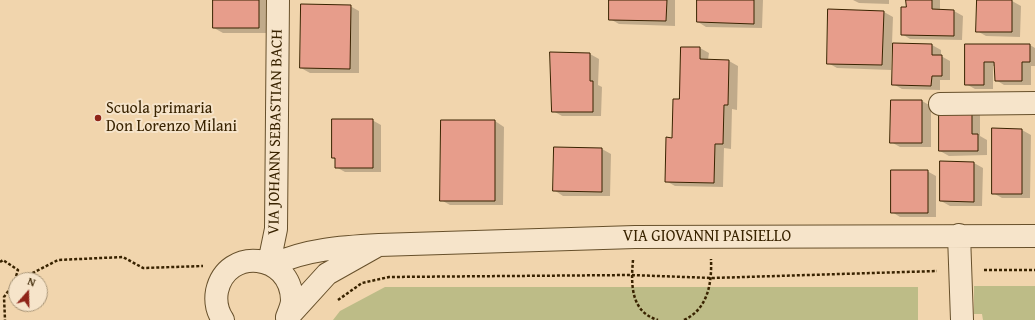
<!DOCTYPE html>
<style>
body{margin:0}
#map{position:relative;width:1035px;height:320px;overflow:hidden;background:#f1d5ad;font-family:"Gentium Book Plus",serif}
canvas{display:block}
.north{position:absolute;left:8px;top:272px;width:40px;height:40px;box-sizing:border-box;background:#f6e4ca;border:1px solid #aa9779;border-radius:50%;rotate:20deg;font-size:11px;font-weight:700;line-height:16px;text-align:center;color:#392300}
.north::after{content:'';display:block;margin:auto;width:14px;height:18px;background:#8f2418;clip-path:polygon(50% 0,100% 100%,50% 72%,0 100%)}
</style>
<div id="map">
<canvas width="1035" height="320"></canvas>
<div class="north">N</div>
</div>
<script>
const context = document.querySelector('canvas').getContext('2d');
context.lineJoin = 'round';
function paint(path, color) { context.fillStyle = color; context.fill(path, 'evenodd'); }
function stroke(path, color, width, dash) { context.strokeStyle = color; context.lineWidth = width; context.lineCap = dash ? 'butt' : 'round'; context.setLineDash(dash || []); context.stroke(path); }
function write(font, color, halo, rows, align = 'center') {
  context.font = font + ' "Gentium Book Plus",serif'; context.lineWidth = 4; context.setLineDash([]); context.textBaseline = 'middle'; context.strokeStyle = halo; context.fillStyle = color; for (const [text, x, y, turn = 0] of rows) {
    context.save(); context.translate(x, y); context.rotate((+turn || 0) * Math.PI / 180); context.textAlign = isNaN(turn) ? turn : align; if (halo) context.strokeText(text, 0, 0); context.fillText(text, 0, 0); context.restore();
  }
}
paint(new Path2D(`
 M 974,286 L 1035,286 L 1035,320 L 983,320 L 982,314 L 974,314 Z
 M 385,287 L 918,287 L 918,320 L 333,320 L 340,311 Z`), '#bdbc87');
paint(new Path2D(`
 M 214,0 L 267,0 L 267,33 L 223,33 L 214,28 Z
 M 610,0 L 675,0 L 675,26 L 619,24 L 610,19 Z
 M 698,0 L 763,0 L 762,28 L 706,27 L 698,22 Z
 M 853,0 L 889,0 L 889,4 L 859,3 Z
 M 907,0 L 940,0 L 940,11 L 954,11 L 963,16 L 962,40 L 910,39 L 902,34 Z
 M 1012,1 L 1021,6 L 1020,37 L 986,36 L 977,31 Z
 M 350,6 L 359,11 L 359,73 L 310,73 L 301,68 Z
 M 884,12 L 893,17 L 891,70 L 837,68 L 828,63 Z
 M 894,44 L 932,45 L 941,50 L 941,56 L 950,61 L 950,80 L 940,80 L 940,90 L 902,89 L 893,84 Z
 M 966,45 L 1030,45 L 1035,48 L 1035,66 L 1031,66 L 1031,85 L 1004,85 L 996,80 L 995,66 L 993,66 L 993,89 L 975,89 L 966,84 Z
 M 682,48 L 700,48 L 709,53 L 708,60 L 729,61 L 738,66 L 737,110 L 732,109 L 731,149 L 724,148 L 723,187 L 675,186 L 666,181 L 680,100 Z
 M 590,54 L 599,59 L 598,85 L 602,87 L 601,116 L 562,116 L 553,111 Z
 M 892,101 L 922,101 L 931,106 L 931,147 L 900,147 L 891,142 Z
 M 940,109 L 980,114 L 980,136 L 987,140 L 987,155 L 949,156 L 940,151 Z
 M 372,120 L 381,125 L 381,172 L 345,172 L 336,167 L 336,160 L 333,158 Z
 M 495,121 L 504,127 L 503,205 L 450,205 L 441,200 Z
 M 993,129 L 1022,130 L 1031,135 L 1030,198 L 1002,198 L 993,193 Z
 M 602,149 L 611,154 L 610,196 L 563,196 L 554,190 Z
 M 941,162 L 974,163 L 983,168 L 982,206 L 950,206 L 941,201 Z
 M 927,171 L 936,176 L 936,217 L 900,217 L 892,212 Z`), '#0003');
const building = new Path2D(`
 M 213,0 L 259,0 L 259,28 L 213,28 Z
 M 609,0 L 667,0 L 666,21 L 609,20 Z
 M 697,0 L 754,0 L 754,24 L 697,22 Z
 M 906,0 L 932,0 L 932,9 L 954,10 L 954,36 L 901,35 L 901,7 L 906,7 Z
 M 977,0 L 1012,0 L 1012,32 L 976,32 Z
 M 301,4 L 351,5 L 350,69 L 300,68 Z
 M 828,9 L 884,11 L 882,65 L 827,64 Z
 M 893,43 L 932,44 L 932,55 L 942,55 L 942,76 L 932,76 L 931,86 L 892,85 Z
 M 965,44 L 1030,44 L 1030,62 L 1022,62 L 1022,81 L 995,81 L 994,62 L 984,62 L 984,85 L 965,85 Z
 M 681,47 L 700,47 L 700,59 L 729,60 L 728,105 L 724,105 L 723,144 L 715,144 L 714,183 L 665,182 L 666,137 L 672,138 L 673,99 L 679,99 Z
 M 550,52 L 590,53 L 590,81 L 593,81 L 593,112 L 552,112 Z
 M 891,100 L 922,100 L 922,143 L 890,143 Z
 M 939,108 L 972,108 L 972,134 L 978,134 L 978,151 L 939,151 Z
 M 332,119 L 373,119 L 373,168 L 335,168 L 335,158 L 332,158 Z
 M 441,120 L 495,120 L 495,201 L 440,201 Z
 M 992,128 L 1022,129 L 1022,194 L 992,194 Z
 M 554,147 L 602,148 L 602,192 L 553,191 Z
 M 940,161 L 974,162 L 974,202 L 940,201 Z
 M 891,170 L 928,170 L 928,213 L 891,213 Z`);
paint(building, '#e79d8b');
stroke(building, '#392300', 1);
const minor = new Path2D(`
 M 940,104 L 1035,103
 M 959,235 L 962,320
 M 269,263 L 276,229 L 278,0
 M 272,265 C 306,249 342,247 379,245 L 635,237 L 1035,236
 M 287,318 L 327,274 L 375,247
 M 223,320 C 217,311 215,302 217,291 C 227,246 291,253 292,300 C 292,305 289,312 287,317`);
stroke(minor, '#67502b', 24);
stroke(new Path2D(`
 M 633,260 C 631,283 630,312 658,320
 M 0,262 L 3,260 L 18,270 L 14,283 L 4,297 L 5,320
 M 984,270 L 1035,270
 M 19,280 L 58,260 L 123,257 L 143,268 L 203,266
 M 338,300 L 362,283 L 389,277 L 631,275 L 712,278 L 937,271
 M 684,320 C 708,309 712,283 711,259`), '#392300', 2.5, [3, 2]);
stroke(minor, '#f6e4ca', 22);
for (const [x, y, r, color] of [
 [98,118,4,"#8f2418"]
]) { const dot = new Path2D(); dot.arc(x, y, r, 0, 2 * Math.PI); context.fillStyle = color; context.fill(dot); stroke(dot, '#f6e4ca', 1.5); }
write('16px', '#392300', '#f6e4ca', [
 ["Scuola primaria",106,109],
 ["Don Lorenzo Milani",106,127]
], 'left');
write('16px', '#392300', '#f6e4ca', [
 ["VIA JOHANN SEBASTIAN BACH",276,132,-89],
 ["VIA GIOVANNI PAISIELLO",707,237]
]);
</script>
